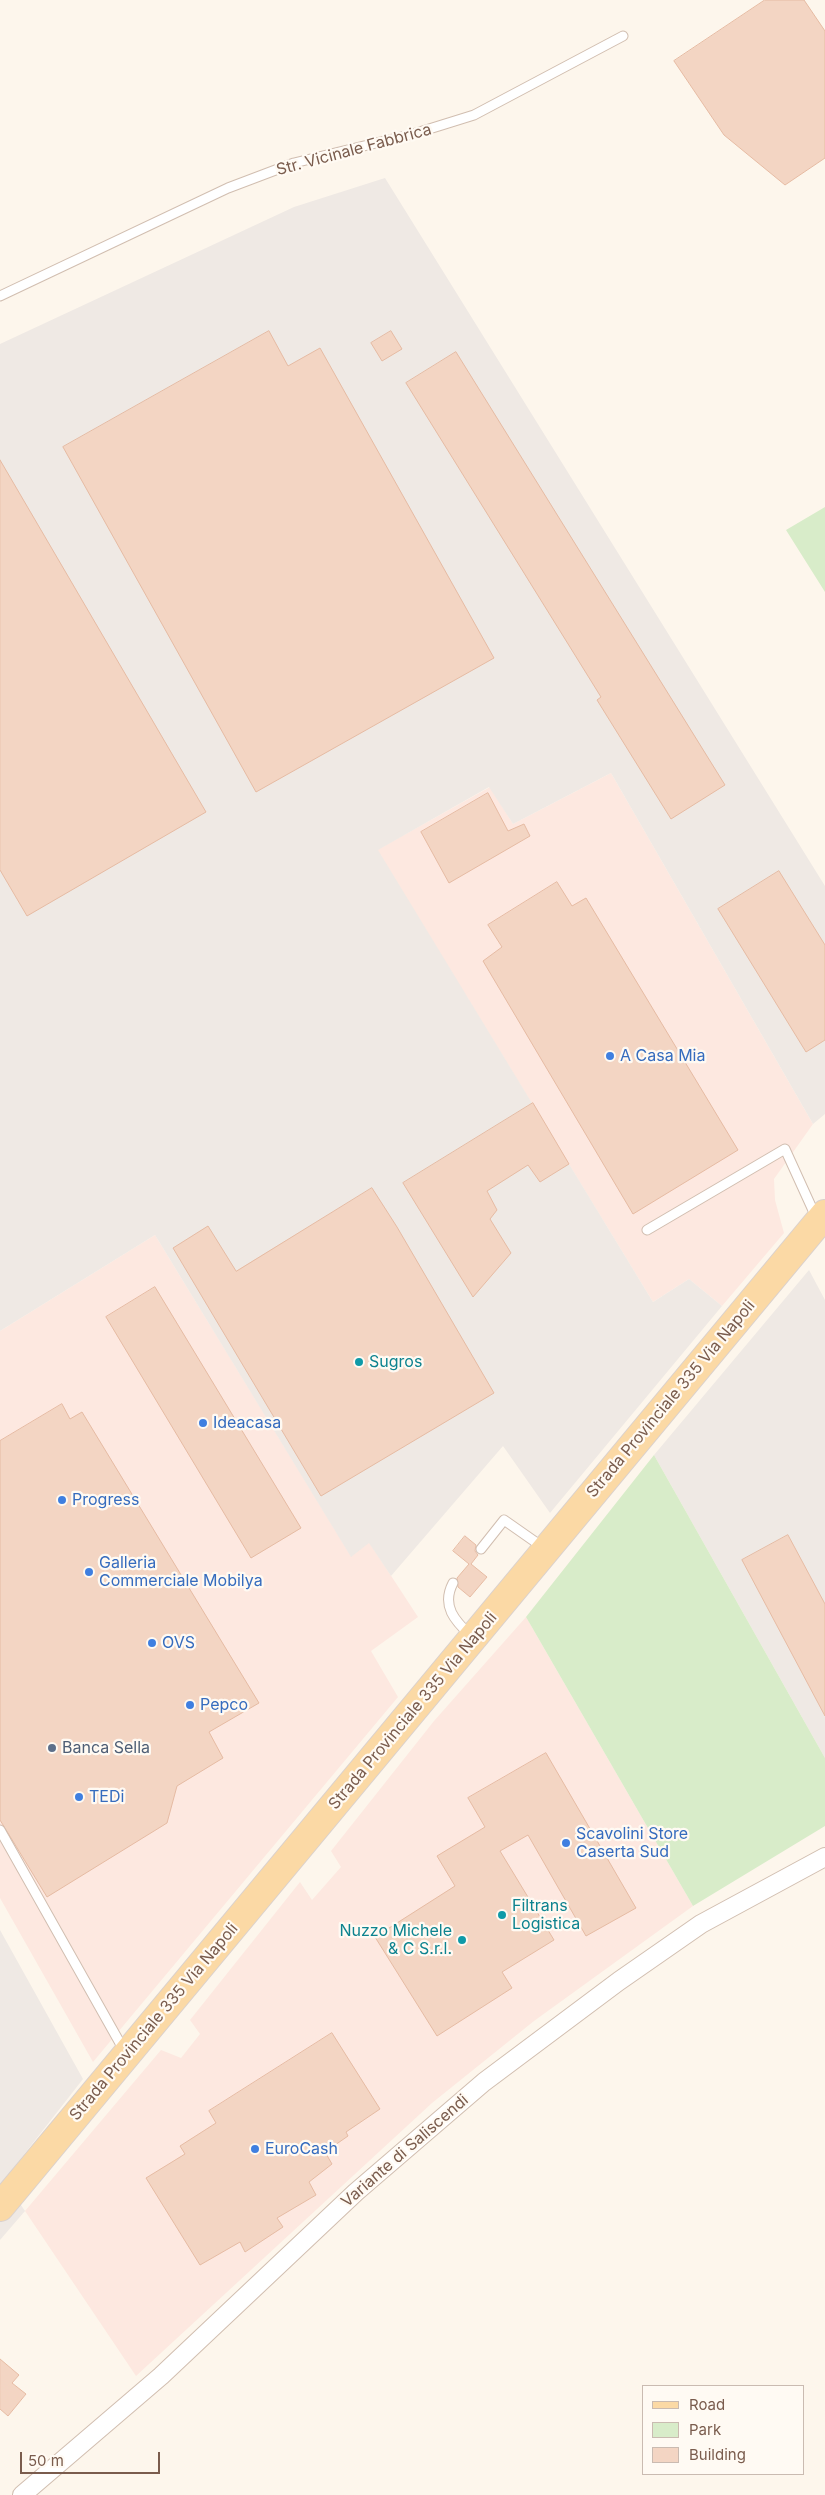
<!DOCTYPE html>
<style>
body{margin:0}
#map{position:relative;width:825px;height:2495px;overflow:hidden;background:#fdf6ec;font-family:Inter,sans-serif}
canvas{display:block}
.legend{position:absolute;left:642px;top:2385px;width:162px;height:90px;box-sizing:border-box;background:#fffaf3;border:1px solid #cabbb1;margin:0;padding:6px 9px;list-style:none;font-size:15px;color:#7a5c4d}
.legend li{display:flex;align-items:center;gap:10px;height:25px}
.legend b{width:25px;border:1px solid #cabbb1}
.scale{position:absolute;left:20px;top:2452px;width:140px;height:22px;box-sizing:border-box;border:2px solid #7a5c4d;border-top:0;padding-left:6px;font-size:15px;line-height:18px;white-space:nowrap;color:#7a5c4d;-webkit-text-stroke:4px #fffaf3;paint-order:stroke}
</style>
<div id="map">
<canvas width="825" height="2495"></canvas>
<ul class="legend">
<li><b style="height:6px;background:#fbd9a5"></b>Road</li>
<li><b style="height:14px;background:#d8ecc9"></b>Park</li>
<li><b style="height:14px;background:#f3d5c3"></b>Building</li>
</ul>
<div class="scale">50 m</div>
</div>
<script>
const context = document.querySelector('canvas').getContext('2d');
context.lineJoin = 'round';
function paint(path, color) { context.fillStyle = color; context.fill(path, 'evenodd'); }
function stroke(path, color, width, dash) { context.strokeStyle = color; context.lineWidth = width; context.lineCap = dash ? 'butt' : 'round'; context.setLineDash(dash || []); context.stroke(path); }
function write(font, color, halo, rows, align = 'center') {
  context.font = font + ' Inter,sans-serif'; context.lineWidth = 4.5; context.setLineDash([]); context.textBaseline = 'middle'; context.strokeStyle = halo; context.fillStyle = color; for (const [text, x, y, turn = 0] of rows) {
    context.save(); context.translate(x, y); context.rotate((+turn || 0) * Math.PI / 180); context.textAlign = isNaN(turn) ? turn : align; if (halo) context.strokeText(text, 0, 0); context.fillText(text, 0, 0); context.restore();
  }
}
paint(new Path2D(`
 M 611,773 L 813,1124 L 774,1179 L 775,1200 L 784,1233 L 722,1306 L 689,1279 L 653,1302 L 377,850 L 490,787 L 513,824 Z
 M 155,1235 L 351,1556 L 369,1542 L 418,1617 L 371,1651 L 398,1697 L 93,2062 L 0,1898 L 0,1331 Z
 M 526,1617 L 693,1906 L 534,2021 L 432,2103 L 136,2376 L 25,2211 L 161,2050 L 181,2058 L 200,2034 L 190,2020 L 300,1882 L 312,1900 L 341,1867 L 331,1851 L 434,1721 Z`), '#fde8e0');
paint(new Path2D(`
 M 385,178 L 825,886 L 825,1114 L 813,1124 L 611,773 L 513,824 L 489,787 L 378,850 L 653,1302 L 689,1279 L 722,1306 L 550,1513 L 503,1446 L 391,1576 L 369,1543 L 351,1557 L 155,1235 L 0,1331 L 0,344 L 294,207 Z
 M 809,1270 L 825,1300 L 825,1758 L 654,1455 Z
 M 0,1930 L 83,2079 L 4,2180 L 25,2211 L 0,2240 Z`), '#efe9e4');
paint(new Path2D(`
 M 825,507 L 825,592 L 786,530 Z
 M 654,1455 L 825,1758 L 825,1826 L 693,1906 L 526,1617 Z`), '#d8ecc9');
const building = new Path2D(`
 M 765,0 L 804,0 L 825,31 L 825,158 L 785,185 L 724,135 L 674,61 Z
 M 269,331 L 288,366 L 320,348 L 494,658 L 256,792 L 63,447 Z
 M 391,331 L 402,349 L 382,361 L 371,343 Z
 M 456,352 L 725,785 L 671,819 L 597,700 L 601,697 L 406,383 Z
 M 0,460 L 206,812 L 27,916 L 0,870 Z
 M 488,793 L 508,831 L 524,824 L 530,836 L 449,883 L 421,832 Z
 M 779,871 L 825,945 L 825,1040 L 806,1052 L 718,909 Z
 M 557,882 L 572,906 L 586,898 L 738,1150 L 633,1214 L 483,961 L 502,947 L 488,925 Z
 M 533,1103 L 569,1164 L 540,1182 L 528,1165 L 487,1191 L 497,1210 L 490,1219 L 511,1253 L 473,1297 L 403,1183 Z
 M 372,1188 L 397,1227 L 494,1393 L 321,1496 L 173,1248 L 208,1226 L 236,1271 Z
 M 155,1287 L 301,1528 L 251,1558 L 106,1317 Z
 M 62,1404 L 70,1419 L 82,1412 L 259,1703 L 209,1732 L 223,1758 L 177,1786 L 167,1823 L 47,1897 L 0,1820 L 0,1441 Z
 M 788,1535 L 825,1604 L 825,1716 L 742,1560 Z
 M 465,1536 L 476,1545 L 475,1551 L 478,1555 L 471,1564 L 487,1577 L 470,1597 L 458,1587 L 457,1578 L 469,1564 L 453,1551 Z
 M 546,1753 L 636,1908 L 586,1936 L 528,1835 L 500,1851 L 554,1940 L 502,1972 L 512,1988 L 437,2036 L 375,1937 L 455,1886 L 437,1856 L 485,1827 L 468,1798 Z
 M 332,2033 L 380,2109 L 346,2132 L 348,2136 L 325,2152 L 332,2164 L 309,2182 L 316,2195 L 277,2218 L 283,2227 L 245,2252 L 240,2242 L 200,2265 L 146,2178 L 185,2154 L 180,2146 L 216,2123 L 209,2111 Z
 M 0,2359 L 19,2375 L 12,2383 L 26,2394 L 8,2416 L 0,2409 Z`);
paint(building, '#f3d5c3');
stroke(building, '#e6bba3', 1);
const service = new Path2D(`
 M 0,296 L 228,188 L 294,163 L 413,134 L 474,115 L 623,36
 M 647,1230 L 785,1149 L 816,1217
 M 481,1549 L 504,1520 L 544,1548
 M 453,1583 C 441,1606 455,1621 471,1636
 M 0,1830 L 125,2052`);
const minor = new Path2D(`
 M 22,2495 L 161,2376 L 356,2192 L 484,2082 L 619,1981 L 701,1924 L 825,1857`);
const primary = new Path2D(`
 M 0,2207 L 825,1214`);
stroke(service, '#d1beb0', 11);
stroke(minor, '#d1beb0', 20);
stroke(primary, '#dad1cd', 30);
stroke(service, '#fff', 9);
stroke(minor, '#fff', 18);
stroke(primary, '#fbd9a5', 28);
for (const [x, y, r, color] of [
 [610,1056,5,"#3f7fe0"],
 [359,1362,5,"#0f9aa8"],
 [203,1423,5,"#3f7fe0"],
 [62,1500,5,"#3f7fe0"],
 [89,1572,5,"#3f7fe0"],
 [152,1643,5,"#3f7fe0"],
 [190,1705,5,"#3f7fe0"],
 [52,1748,5,"#5c6f8a"],
 [79,1797,5,"#3f7fe0"],
 [566,1843,5,"#3f7fe0"],
 [502,1915,5,"#0f9aa8"],
 [462,1940,5,"#0f9aa8"],
 [255,2149,5,"#3f7fe0"]
]) { const dot = new Path2D(); dot.arc(x, y, r, 0, 2 * Math.PI); context.fillStyle = color; context.fill(dot); stroke(dot, '#fffaf3', 2); }
write('16px', '#7a5c4d', '#fffaf3', [
 ["Str. Vicinale Fabbrica",354,150,-15],
 ["Strada Provinciale 335 Via Napoli",671,1399,-50],
 ["Strada Provinciale 335 Via Napoli",413,1711,-50],
 ["Strada Provinciale 335 Via Napoli",154,2022,-50],
 ["Variante di Saliscendi",405,2151,-41]
]);
write('16px', '#366cbe', '#fffaf3', [
 ["A Casa Mia",620,1056],
 ["Ideacasa",213,1423],
 ["Progress",72,1500],
 ["Galleria",99,1563],
 ["Commerciale Mobilya",99,1581],
 ["OVS",162,1643],
 ["Pepco",200,1705],
 ["TEDi",89,1797],
 ["Scavolini Store",576,1834],
 ["Caserta Sud",576,1852],
 ["EuroCash",265,2149]
], 'left');
write('16px', '#0d838f', '#fffaf3', [
 ["Sugros",369,1362],
 ["Filtrans",512,1906],
 ["Logistica",512,1924],
 ["Nuzzo Michele",452,1931,"right"],
 ["& C S.r.l.",452,1949,"right"]
], 'left');
write('16px', '#4e5e75', '#fffaf3', [
 ["Banca Sella",62,1748]
], 'left');
</script>
